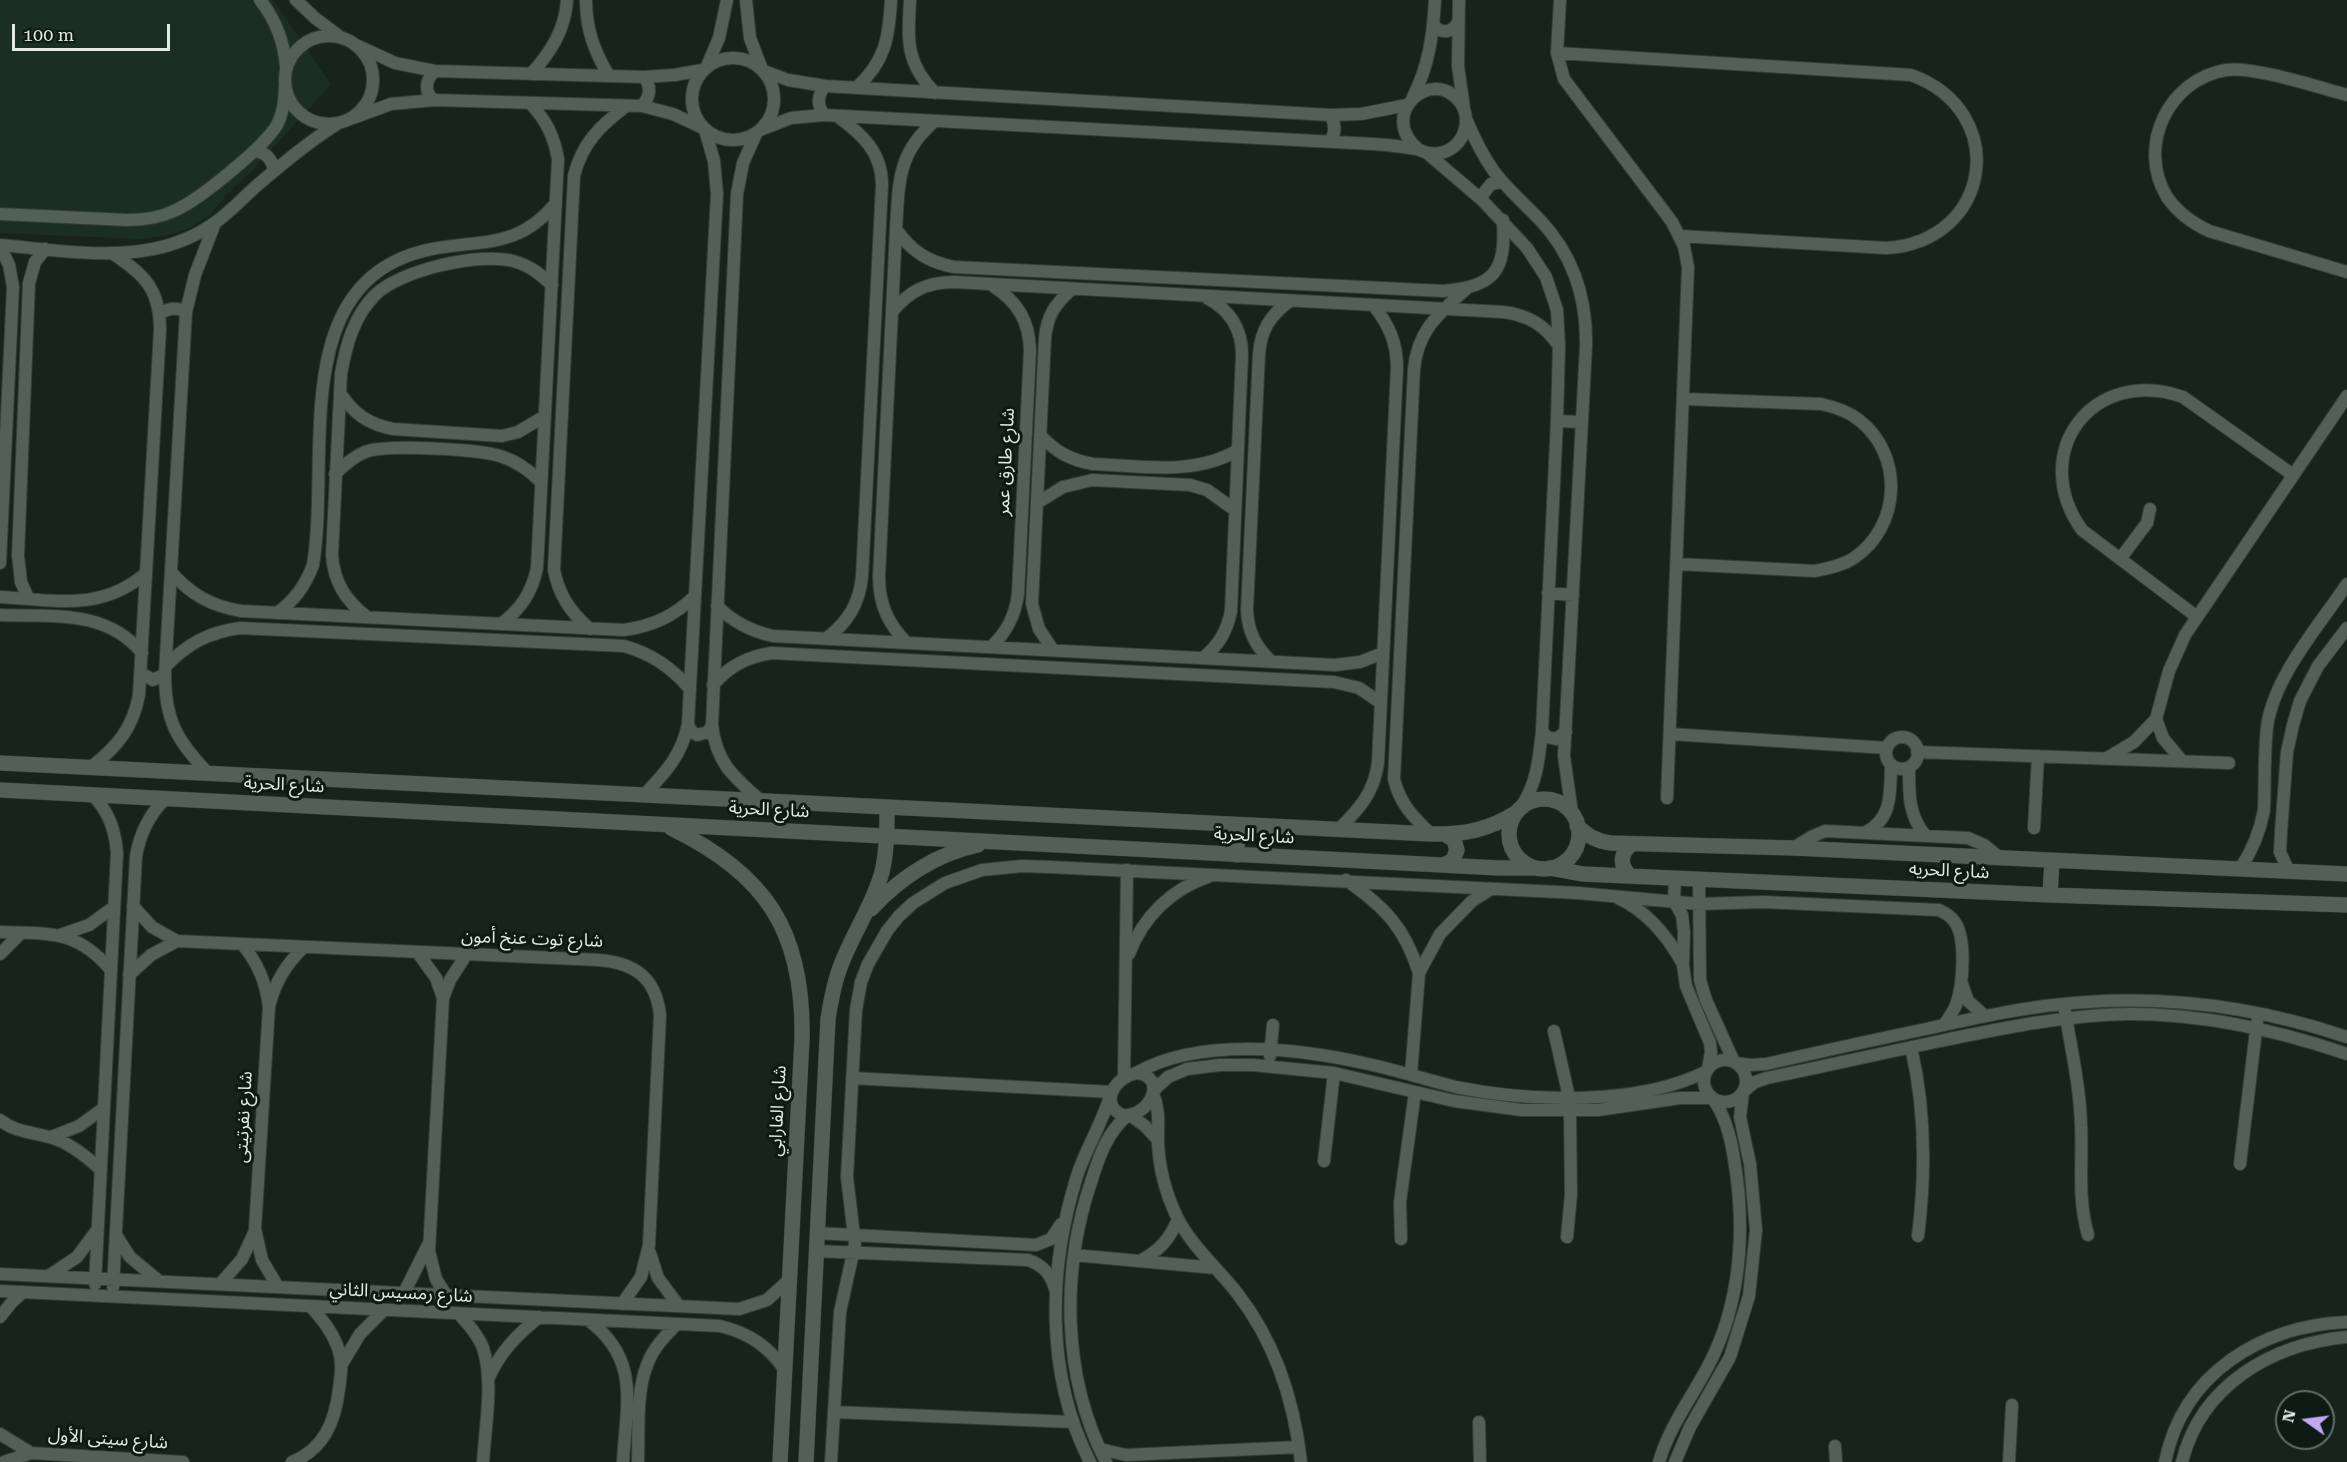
<!DOCTYPE html>
<meta charset="utf-8">
<style>
body{margin:0}
#map{position:relative;width:2347px;height:1462px;overflow:hidden;background:#17231d;font-family:"Roboto Serif",serif}
canvas{display:block}
.north{position:absolute;left:2275px;top:1390px;width:60px;height:60px;box-sizing:border-box;background:#0e1a14;border:2px solid #626d68;border-radius:50%;rotate:284deg;font-size:16px;font-weight:700;line-height:24px;text-align:center;color:#e1e9e5}
.north::after{content:'';display:block;margin:auto;width:21px;height:27px;background:#c1a8f3;clip-path:polygon(50% 0,100% 100%,50% 72%,0 100%)}
.scale{position:absolute;left:12px;top:24px;width:158px;height:27px;box-sizing:border-box;border:3px solid #e1e9e5;border-top:0;padding-left:8px;font-size:18px;line-height:21px;white-space:nowrap;color:#e1e9e5;-webkit-text-stroke:4px #0e1a14;paint-order:stroke}
</style>
<div id="map">
<canvas width="2347" height="1462"></canvas>
<div class="north">N</div>
<div class="scale">100 m</div>
</div>
<script>
const context = document.querySelector('canvas').getContext('2d');
context.lineJoin = 'round';
function paint(path, color) { context.fillStyle = color; context.fill(path, 'evenodd'); }
function stroke(path, color, width, dash) { context.strokeStyle = color; context.lineWidth = width; context.lineCap = dash ? 'butt' : 'round'; context.setLineDash(dash || []); context.stroke(path); }
function write(font, color, halo, rows, align = 'center') {
  context.font = font + ' "Roboto Serif","Noto Sans Arabic",serif'; context.lineWidth = 6; context.setLineDash([]); context.textBaseline = 'middle'; context.strokeStyle = halo; context.fillStyle = color; for (const [text, x, y, turn = 0] of rows) {
    context.save(); context.translate(x, y); context.rotate((+turn || 0) * Math.PI / 180); context.textAlign = isNaN(turn) ? turn : align; if (halo) context.strokeText(text, 0, 0); context.fillText(text, 0, 0); context.restore();
  }
}
paint(new Path2D(`
 M 0,0 L 273,0 L 331,84 L 252,171 L 229,192 L 209,216 L 186,230 L 164,236 L 140,239 L 0,233 Z`), '#1b2e26');
const minor = new Path2D(`
 M 260,0 C 276,20 284,41 286,67
 M 296,0 L 315,18 L 339,36
 M 586,0 C 586,29 594,51 609,76
 M 746,0 L 750,38 L 761,67
 M 910,0 C 908,40 905,62 935,93
 M 1459,0 L 1458,66 L 1464,108
 M 1560,0 L 1557,53 L 1564,79 L 1672,222 L 1684,246 L 1688,267 L 1667,798
 M 1433,24 C 1441,35 1452,33 1458,22
 M285 80a44 44 0 1 1 88 0a44 44 0 1 1-88 0Z
 M 356,45 L 395,63 L 435,71 L 644,77 L 674,75 L 703,70
 M 1557,53 L 1911,75 C 2011,111 1992,242 1886,248 L 1680,236
 M692 99a41 41 0 1 1 82 0a41 41 0 1 1-82 0Z
 M 707,66 L 719,38 L 727,0
 M 764,71 L 788,80 L 825,86 L 1330,115 L 1361,114 L 1407,105
 M 531,74 C 551,52 565,30 567,0
 M 856,88 C 885,62 889,38 891,0
 M 2347,95 C 2317,87 2254,66 2226,70 C 2169,79 2136,146 2167,197 C 2178,213 2192,223 2209,231 L 2347,272
 M 1413,97 C 1429,65 1433,35 1435,0
 M 434,100 C 423,92 426,79 435,71
 M 642,106 C 650,97 652,87 644,77
 M 824,115 C 817,105 817,96 825,86
 M 350,119 L 391,104 L 434,100 L 642,106 L 673,114 L 703,128
 M 1467,121 C 1474,138 1482,154 1493,170 C 1506,188 1524,203 1540,220 C 1573,255 1587,299 1586,346 L 1564,756 L 1572,813
 M 760,130 L 791,118 L 824,115 L 1373,144 C 1387,145 1401,146 1415,149 C 1419,149 1423,152 1428,153 C 1444,156 1459,147 1464,132 C 1468,121 1466,109 1459,101 C 1431,66 1377,115 1418,149
 M 756,134 L 743,163 L 737,194 L 712,725 C 716,763 734,777 761,801
 M 1329,142 C 1336,134 1336,125 1330,115
 M 254,151 C 266,152 272,159 274,171
 M 1427,153 L 1482,200 L 1527,248 L 1546,277 L 1557,310 L 1559,346 L 1557,421 L 1542,731 C 1539,758 1537,784 1521,807
 M 1482,200 L 1483,194 L 1491,184 L 1502,182
 M 0,214 L 127,220 C 144,220 160,218 176,210 C 200,199 264,147 277,125 C 284,112 285,99 285,85
 M 896,229 C 911,251 928,262 954,267 L 1443,291 C 1495,286 1506,272 1503,220
 M 0,245 C 71,251 151,268 213,224 C 228,214 241,200 254,188 C 281,165 307,143 337,124
 M 0,246 L 9,265 L 13,287 L 0,563
 M 892,312 C 909,291 927,282 954,282 L 1503,312 C 1528,315 1545,325 1559,346
 M 160,314 C 168,308 177,307 186,312
 M 340,393 C 354,414 368,424 393,429 L 502,436 L 518,432 L 545,416
 M 1557,421 L 1582,422
 M 1040,435 C 1056,452 1070,460 1093,464 C 1141,466 1195,476 1238,450
 M 335,474 C 344,465 353,457 365,452 C 387,444 481,449 503,457 C 518,462 530,471 541,482
 M 1037,503 L 1063,487 L 1092,480 L 1190,485 L 1207,490 L 1235,510
 M 2120,559 L 2147,523 L 2150,509
 M 1677,564 L 1815,571 C 1828,568 1842,566 1854,558 C 1901,526 1904,455 1859,420 C 1848,411 1835,407 1821,404 L 1684,399
 M 171,572 C 190,594 211,606 241,611 L 624,630 C 653,626 674,616 695,596
 M 1548,593 L 1573,595
 M 0,597 C 55,600 101,612 146,573
 M 28,598 L 21,582 L 18,556 L 29,283 L 35,262 L 45,249
 M 717,606 C 733,622 750,631 773,636 L 1335,665 L 1360,662 L 1383,653
 M 277,613 C 295,600 305,586 313,565 C 331,458 285,278 432,249 C 484,239 518,249 556,203
 M 0,615 C 52,617 106,609 142,653
 M 367,617 C 345,600 334,582 332,555 L 341,374 C 346,345 354,316 375,295 C 400,270 480,252 513,261 C 529,265 540,274 552,285
 M 2197,617 L 2082,530 C 2027,453 2093,365 2183,397 L 2293,475
 M 501,624 C 521,609 532,592 537,568 L 558,159 C 554,136 546,120 530,103
 M 590,629 C 570,612 559,595 554,570 L 574,176 C 582,143 600,126 626,106
 M 827,638 C 848,622 859,604 862,577 L 882,185 C 882,152 862,134 837,116
 M 907,643 C 888,624 879,604 879,577 L 896,229 C 899,183 897,153 935,121
 M 991,647 C 1007,632 1015,616 1018,594 L 1030,350 C 1029,321 1018,302 993,286
 M 1053,650 L 1039,629 L 1032,604 L 1045,338 C 1047,316 1055,304 1071,290
 M 1203,658 C 1219,645 1227,631 1231,611 L 1242,355 C 1242,329 1230,310 1207,298
 M 1271,661 C 1256,647 1248,632 1247,610 L 1259,354 C 1261,330 1270,315 1290,301
 M 166,666 C 187,644 209,632 240,628 L 624,646 C 652,654 671,667 690,689
 M 141,673 L 153,680 L 165,674
 M 713,685 C 729,666 747,657 771,653 L 1334,682 L 1359,688 L 1381,703
 M 2156,719 L 2163,738 L 2182,761
 M 688,724 L 691,731 L 697,735 L 708,732 L 712,725
 M 1542,731 L 1547,737 L 1556,739 L 1566,732
 M 1670,734 L 1887,748
 M1886 753a16 16 0 1 1 32 0a16 16 0 1 1-32 0Z
 M 1917,752 L 2229,763
 M 2107,758 L 2134,742 L 2156,719 L 2169,671 L 2185,635 L 2347,396
 M 91,767 C 117,747 133,728 139,695 L 160,330 C 160,288 144,275 112,253
 M 1909,767 C 1909,792 1908,815 1925,835
 M 208,773 C 176,740 165,719 165,674 L 186,312 L 195,275 L 215,223
 M 92,795 C 109,811 115,830 117,853 L 95,1284
 M 644,795 C 665,773 682,755 688,724 L 717,194 L 714,161 L 705,130
 M 2034,828 L 2038,756
 M 1339,829 C 1359,809 1374,793 1378,763 L 1397,368 C 1397,343 1389,325 1374,306
 M 1866,832 C 1893,818 1890,792 1891,765
 M 1431,834 C 1413,817 1400,804 1394,779 L 1414,369 C 1418,329 1439,314 1467,288
 M 1793,848 L 1811,837 L 1825,831 L 1968,838 L 1984,845 L 2000,858
 M 2240,869 C 2252,851 2260,832 2264,810 C 2265,783 2264,754 2267,727 C 2274,676 2319,626 2347,584
 M 2289,872 L 2280,852 L 2281,832 L 2287,752 L 2293,725 L 2300,701 L 2318,666 L 2347,628
 M 1675,878 L 1674,901 L 1682,915 L 1684,932 L 1683,965 L 1686,986 L 1710,1043 L 1711,1052 L 1708,1069
 M 1699,879 L 1700,980 L 1706,1000 L 1734,1062
 M 1346,880 C 1385,907 1405,928 1419,973
 M 1618,898 C 1647,911 1668,937 1683,964
 M 133,906 L 152,927 L 177,941 L 599,960 C 635,963 656,978 660,1015 L 649,1245 L 641,1277 L 622,1304
 M 0,932 C 49,934 76,929 111,970
 M 60,935 L 89,925 L 114,907
 M 242,944 C 258,963 266,982 269,1007 L 255,1229 L 262,1260 L 278,1287
 M 418,953 L 436,978 L 443,998
 M 0,954 L 21,933
 M 1129,954 C 1143,917 1171,889 1210,876
 M 129,975 L 151,955 L 177,941
 M 1962,984 L 1968,1001 L 1985,1016
 M 270,1003 C 276,980 287,963 304,947
 M 2065,1011 C 2071,1048 2080,1087 2081,1125 C 2083,1164 2077,1196 2088,1235
 M 1554,1031 L 1569,1097
 M 1911,1047 C 1926,1111 1926,1172 1918,1236
 M 1270,1056 L 1273,1025
 M1704 1081a21 21 0 1 1 42 0a21 21 0 1 1-42 0Z
 M 1736,1063 L 1750,1065 L 1766,1064 C 1819,1052 1873,1040 1926,1029 C 1979,1017 2033,1005 2087,1002 C 2175,996 2263,1009 2347,1037
 M 1136,1073 C 1200,1037 1298,1048 1368,1064 C 1397,1070 1426,1080 1456,1087 C 1529,1102 1639,1106 1707,1071
 M 1136,1073 C 1169,1076 1150,1118 1122,1115 C 1098,1103 1116,1077 1136,1073 Z
 M 1411,1075 L 1419,973 L 1440,934 L 1472,901 L 1491,889
 M 1124,1077 L 1127,870
 M 852,1078 L 1111,1092
 M 1154,1090 L 1168,1077 L 1187,1069 L 1220,1065 L 1253,1065 L 1334,1073 L 1454,1101 L 1522,1110 L 1598,1110 L 1680,1098 L 1711,1098
 M 1745,1090 L 1755,1082 L 1767,1078 C 1825,1066 1883,1053 1940,1041 C 2003,1028 2065,1015 2129,1014 C 2203,1014 2277,1030 2347,1054
 M 1153,1093 C 1160,1111 1158,1124 1158,1142 C 1159,1168 1166,1194 1177,1217 C 1192,1247 1217,1267 1237,1293 C 1276,1343 1294,1400 1301,1462
 M 1130,1115 L 1145,1126 L 1158,1140
 M 0,1120 C 15,1132 32,1132 49,1137 C 69,1142 86,1156 101,1170
 M 51,1137 L 79,1126 L 104,1108
 M 1324,1161 L 1334,1073
 M 2240,1164 L 2257,1022
 M 817,1233 L 1036,1245 L 1051,1239 L 1061,1224
 M 116,1235 L 130,1257 L 159,1281
 M 1567,1237 L 1571,1195 L 1570,1112
 M 1401,1239 L 1400,1202 L 1415,1092
 M 816,1251 L 1028,1260 C 1043,1265 1051,1274 1055,1289
 M 650,1253 L 658,1278 L 679,1306
 M 1074,1255 L 1215,1268
 M 1140,1261 C 1159,1251 1170,1239 1178,1219
 M 0,1274 L 739,1309 L 767,1300 L 789,1280
 M 50,1275 L 77,1257 L 97,1230
 M 220,1284 L 242,1259 L 254,1233
 M 113,1287 L 136,856 C 140,833 149,815 165,799
 M 0,1291 L 720,1326 C 749,1333 768,1346 785,1370
 M 404,1293 L 428,1245
 M 446,1295 L 436,1279 L 429,1251 L 443,998 L 450,980 L 466,955
 M 459,1314 C 468,1324 478,1335 483,1348 C 494,1381 485,1428 483,1462
 M 0,1317 L 12,1302 L 23,1292
 M 588,1320 C 641,1359 626,1405 623,1462
 M 342,1364 L 360,1334 L 384,1310
 M 489,1377 C 501,1351 517,1335 539,1317
 M 834,1412 L 1072,1422
 M 1479,1422 L 1480,1462
 M 0,1434 L 31,1453
 M 1835,1446 L 1836,1462
 M 1100,1449 L 1126,1455 L 1299,1447
 M 4,1462 L 31,1453 L 183,1462
 M 292,1462 C 324,1449 335,1422 339,1389 C 341,1375 343,1362 338,1348 C 332,1331 322,1319 310,1306
 M 638,1462 C 639,1432 636,1392 647,1365 C 653,1348 665,1336 677,1324
 M 831,1462 L 840,1312 L 855,1244 L 847,1177 L 856,1010 L 861,982 L 868,964 L 887,931 L 899,916 L 913,903 L 945,883 L 982,870 L 1022,866 L 1050,867 L 1578,893 L 1699,904 L 1763,902 L 1939,910 C 1945,913 1950,915 1954,921 C 1967,937 1963,986 1956,1005 C 1953,1012 1948,1019 1944,1025
 M 1090,1462 C 1045,1374 1048,1269 1077,1176 C 1086,1148 1102,1124 1110,1096
 M 1106,1462 C 1062,1376 1061,1272 1091,1182 C 1099,1157 1107,1132 1128,1115
 M 1659,1462 C 1671,1421 1698,1390 1715,1352 C 1742,1292 1745,1223 1734,1159 C 1731,1138 1726,1117 1713,1099
 M 1675,1462 L 1690,1427 L 1730,1357 L 1749,1296 L 1756,1230 L 1750,1164 L 1740,1117 L 1743,1093
 M 2009,1462 L 2012,1405
 M 2165,1462 C 2183,1373 2261,1326 2347,1322
 M 2182,1462 C 2201,1385 2272,1344 2347,1337`);
const tertiary = new Path2D(`
 M 0,763 L 1431,834 C 1463,835 1489,830 1517,812
 M 0,790 L 1499,868 L 1536,868
 M1509 834a35 35 0 1 1 70 0a35 35 0 1 1-70 0Z
 M 1577,826 C 1588,836 1596,841 1611,843 L 1793,848 L 2347,874
 M 671,828 C 766,874 804,931 802,1039 L 780,1462
 M 1237,855 L 1238,825
 M 1444,865 L 1453,860 L 1457,850 L 1454,840 L 1445,834
 M 1550,868 L 1583,874 L 2050,895 L 2347,905
 M 1630,876 C 1619,865 1620,853 1632,844
 M 2050,895 L 2052,861
 M 871,909 C 901,877 936,854 978,845
 M 806,1462 L 828,1019 C 831,1000 834,982 841,965 C 853,933 873,905 882,872 C 887,851 887,829 887,807`);
stroke(minor, '#343d39', 14);
stroke(tertiary, '#343d39', 16);
stroke(minor, '#526059', 12);
stroke(tertiary, '#526059', 15);
write('18px', '#e1e9e5', '#0e1a14', [
 ["شارع طارق عمر",1006,462,-87],
 ["شارع الحرية",284,785,3],
 ["شارع الحرية",769,810,3],
 ["شارع الحرية",1254,836,3],
 ["شارع الحريه",1949,871,3],
 ["شارع توت عنخ أمون",532,939,2],
 ["شارع الفارابي",778,1111,-87],
 ["شارع نفرتيتى",244,1117,-87],
 ["شارع رمسيس الثاني",401,1293,3],
 ["شارع سيتى الأول",108,1439,4]
]);
</script>
